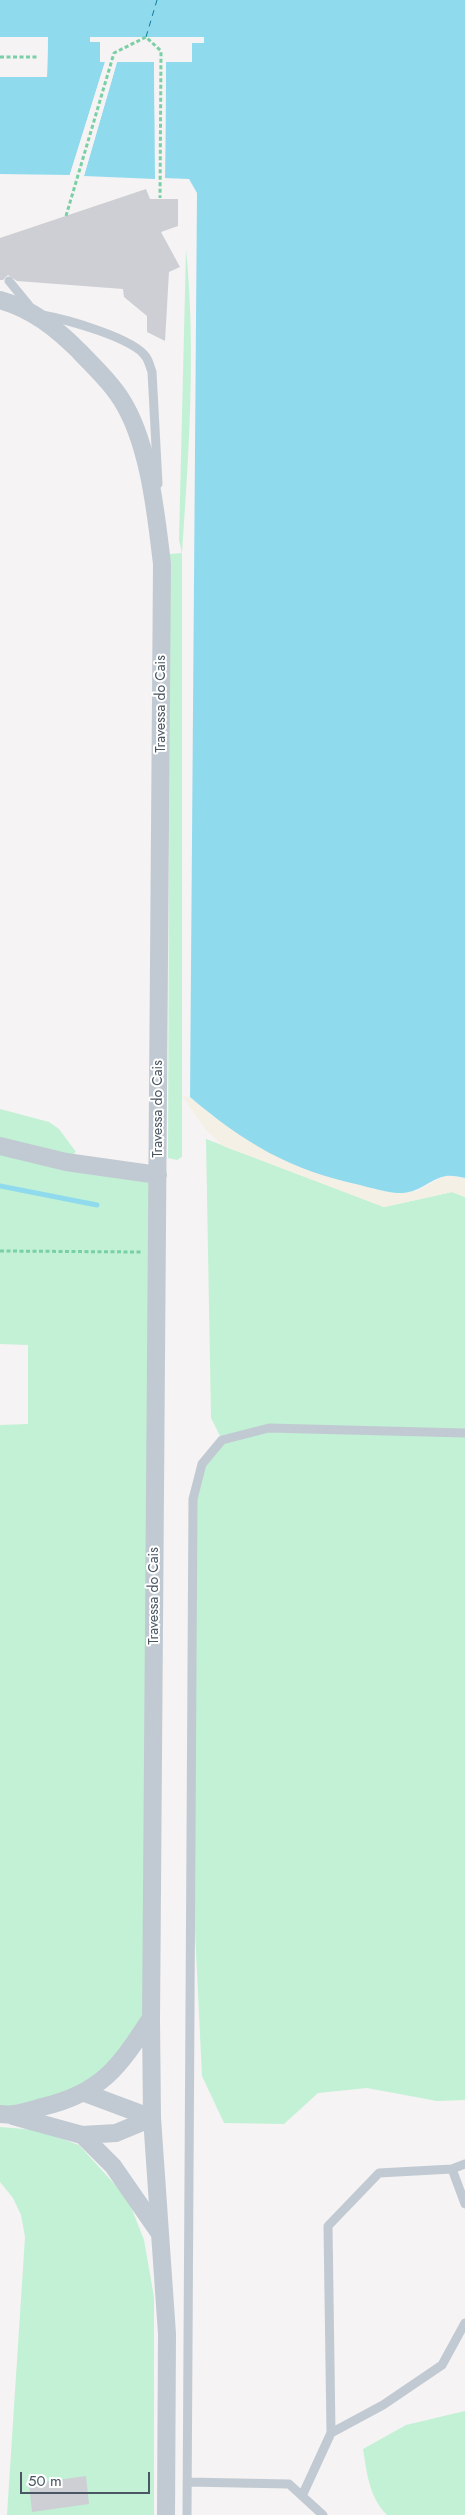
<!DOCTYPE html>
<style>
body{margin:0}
#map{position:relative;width:465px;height:2515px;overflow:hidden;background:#f5f3f3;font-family:Jost,sans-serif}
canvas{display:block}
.scale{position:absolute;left:20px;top:2472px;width:130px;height:22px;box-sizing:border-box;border:2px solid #4a5661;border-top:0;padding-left:6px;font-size:15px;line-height:18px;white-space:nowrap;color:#4a5661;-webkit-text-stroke:4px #fff;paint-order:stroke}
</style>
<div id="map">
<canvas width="465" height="2515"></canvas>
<div class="scale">50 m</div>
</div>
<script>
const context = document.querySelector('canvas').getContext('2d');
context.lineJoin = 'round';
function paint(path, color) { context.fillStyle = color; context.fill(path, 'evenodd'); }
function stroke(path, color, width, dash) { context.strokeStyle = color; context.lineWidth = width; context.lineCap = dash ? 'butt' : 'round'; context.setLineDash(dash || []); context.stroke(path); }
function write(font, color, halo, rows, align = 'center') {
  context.font = font + ' Jost,sans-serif'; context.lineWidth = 4; context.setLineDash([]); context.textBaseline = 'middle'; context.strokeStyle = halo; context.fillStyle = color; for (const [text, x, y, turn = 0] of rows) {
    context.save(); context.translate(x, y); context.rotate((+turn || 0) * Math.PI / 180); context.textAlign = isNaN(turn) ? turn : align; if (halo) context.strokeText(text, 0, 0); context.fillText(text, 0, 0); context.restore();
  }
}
paint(new Path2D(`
 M 186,249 C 196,350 189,452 182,553 L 182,1157 L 177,1160 L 168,1158 L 170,554 L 182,553 L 179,540 Z
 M 0,1109 L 49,1122 L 59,1129 L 76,1152 L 72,1155 L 0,1138 Z
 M 206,1139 L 384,1207 L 452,1192 L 465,1197 L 465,2100 L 437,2101 L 367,2088 L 318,2093 L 284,2124 L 224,2123 L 202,2076 L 191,1848 L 193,1499 L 202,1464 L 222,1440 L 211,1418 Z
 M 0,1146 L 158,1175 L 151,2018 L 85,2093 L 0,2114 L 0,1425 L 28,1424 L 28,1345 L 0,1344 Z
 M 0,2127 L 37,2130 L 79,2145 L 128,2199 L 144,2240 L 154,2297 L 154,2515 L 7,2515 L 25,2237 L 21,2215 L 13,2198 L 0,2182 Z
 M 465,2411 L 465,2515 L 387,2515 C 369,2497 367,2473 363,2449 L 406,2425 Z`), '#c3f1d5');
paint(new Path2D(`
 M 182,1096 L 190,1097 L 220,1122 L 415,1192 L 447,1175 L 465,1178 L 465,1197 L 452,1192 L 384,1207 L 223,1146 L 206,1130 Z`), '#f5f0e5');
paint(new Path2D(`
 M 0,0 L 465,0 L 465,1178 C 460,1177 451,1175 446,1176 C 427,1180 420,1194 397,1193 C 385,1192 372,1188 360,1185 C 290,1170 244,1143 190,1097 L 197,193 L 189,179 L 165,178 L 166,62 L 192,62 L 192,43 L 204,43 L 204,38 L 90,37 L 100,42 L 100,61 L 105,62 L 70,175 L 0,174 L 0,77 L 47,77 L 48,37 L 0,37 Z
 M 117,62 L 154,62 L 155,179 L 84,176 Z`), '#90daee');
paint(new Path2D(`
 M 0,37 L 48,37 L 47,77 L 0,77 L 0,74 L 45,75 L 45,39 L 0,39 Z
 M 90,37 L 204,37 L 204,43 L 192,43 L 192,62 L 166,62 L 165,181 L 163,178 L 164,61 L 190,59 L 190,42 L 202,40 L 101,40 L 103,59 L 108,62 L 72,175 L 69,177 L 105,62 L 100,62 L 100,42 L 90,42 Z
 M 117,59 L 156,61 L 157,179 L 156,181 L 154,62 L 117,62 L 83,179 L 82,177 L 114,61 Z`), '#f5f3f3');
stroke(new Path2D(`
 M 0,1186 L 97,1205`), '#90daee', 5);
stroke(new Path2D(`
 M 146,37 L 157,0`), '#0c7c9b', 1, [6, 5]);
paint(new Path2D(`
 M 146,189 L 150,199 L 178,199 L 178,226 L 161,232 L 180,267 L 169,272 L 165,341 L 147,332 L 147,316 L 124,297 L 123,289 L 17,281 L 8,275 L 3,280 L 0,280 L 0,238 Z
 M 86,2476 L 89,2504 L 32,2512 L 29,2484 Z`), '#cdcfd5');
stroke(new Path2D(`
 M 0,57 L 39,57
 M 66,216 L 114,53 L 146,37 L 161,51 L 160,198
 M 0,1251 L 141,1252`), '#7ad0a6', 3, [4, 2.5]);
stroke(new Path2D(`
 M 9,281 L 32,309
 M 42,315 C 65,319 134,338 146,357 C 149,361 150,367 152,372 L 158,484
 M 452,2169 L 465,2164
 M 331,2433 L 383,2405 L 442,2365 L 465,2323
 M 187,2482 L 289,2484 L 323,2515
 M 302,2496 L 331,2433 L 328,2226 L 379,2173 L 452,2169 L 465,2204
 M 187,2515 L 193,1499 L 202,1464 L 222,1440 L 269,1428 L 465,1433`), '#c1cad2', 9);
stroke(new Path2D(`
 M 0,300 C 32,309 56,328 79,351 C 93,366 110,381 121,399 C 149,442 156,514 162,564 L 151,2018 L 152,2118 L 167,2334 L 166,2515
 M 0,1146 L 66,1162 L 158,1175
 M 85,2093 L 152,2118
 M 0,2114 C 14,2116 28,2111 42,2107 C 102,2093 119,2067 151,2018
 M 13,2116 L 82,2135 L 116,2133 L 152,2118
 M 82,2135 L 113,2166 L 158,2231`), '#c1cad2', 18);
write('14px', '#4a5661', '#fff', [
 ["Travessa do Cais",162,704,-90],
 ["Travessa do Cais",159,1109,-90],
 ["Travessa do Cais",155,1596,-90]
]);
</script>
